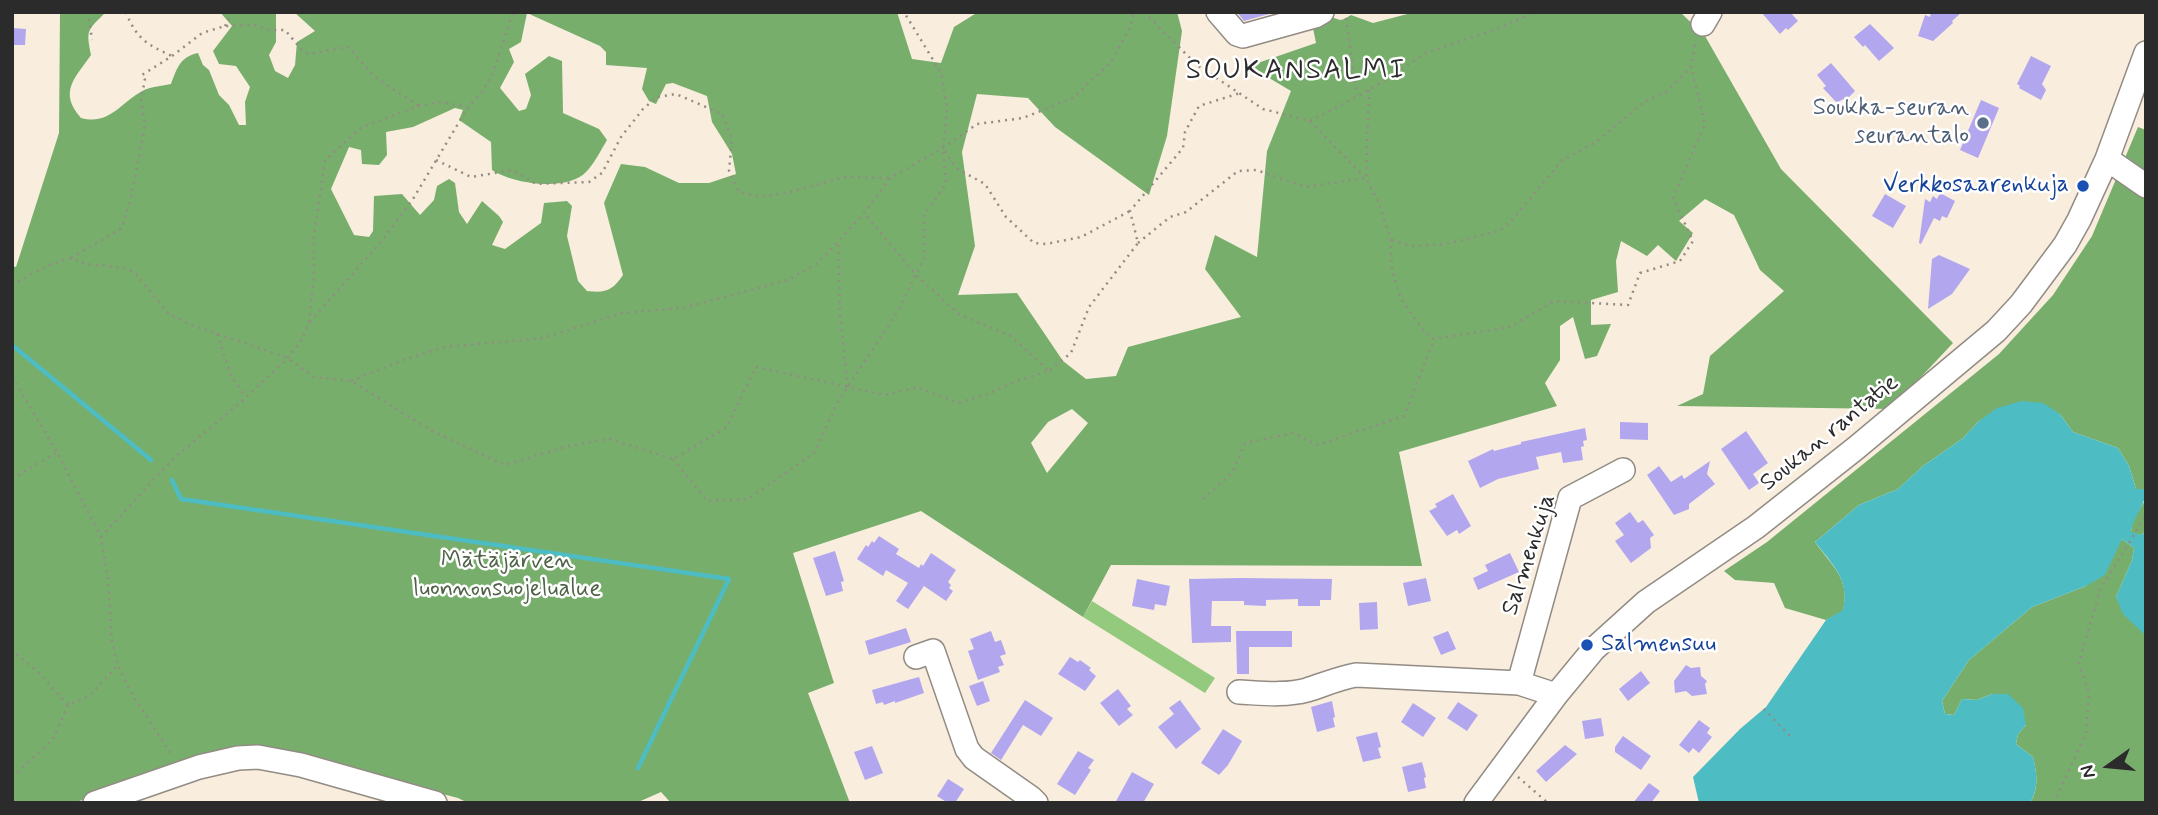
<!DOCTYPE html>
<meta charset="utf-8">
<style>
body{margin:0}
#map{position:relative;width:2158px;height:815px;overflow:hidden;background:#f9eddd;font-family:Mynerve,sans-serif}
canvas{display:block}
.frame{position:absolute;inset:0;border:14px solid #2b2b2b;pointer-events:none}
.north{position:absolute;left:2074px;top:731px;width:70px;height:70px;-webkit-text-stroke:5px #fff;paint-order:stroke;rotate:255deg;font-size:19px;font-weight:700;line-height:28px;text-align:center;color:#2b2b2b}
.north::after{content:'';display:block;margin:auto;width:24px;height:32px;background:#2b2b2b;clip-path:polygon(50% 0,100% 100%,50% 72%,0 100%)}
</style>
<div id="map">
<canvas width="2158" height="815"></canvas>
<div class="frame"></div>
<div class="north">N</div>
</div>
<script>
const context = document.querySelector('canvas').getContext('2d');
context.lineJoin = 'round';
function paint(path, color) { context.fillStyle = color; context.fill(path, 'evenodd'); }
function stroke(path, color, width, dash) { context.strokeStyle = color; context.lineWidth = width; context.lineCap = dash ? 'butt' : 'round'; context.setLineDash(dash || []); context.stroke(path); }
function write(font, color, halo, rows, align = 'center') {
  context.font = font + ' Mynerve,sans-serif'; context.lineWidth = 5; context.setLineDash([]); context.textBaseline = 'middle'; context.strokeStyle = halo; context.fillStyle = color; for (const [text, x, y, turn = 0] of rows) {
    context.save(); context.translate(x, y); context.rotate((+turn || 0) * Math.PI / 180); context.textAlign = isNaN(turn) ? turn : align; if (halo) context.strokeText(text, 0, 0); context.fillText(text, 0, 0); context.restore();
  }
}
paint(new Path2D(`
 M 1092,601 L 1215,678 L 1205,693 L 1083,617 Z`), '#94ca7d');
paint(new Path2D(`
 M 60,12 L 106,12 C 87,31 86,29 91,55 C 75,78 58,92 81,118 C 108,125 118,106 139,93 C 147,87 161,86 171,84 C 177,68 180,57 198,53 L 203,65 L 209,70 L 219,95 L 229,105 L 239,125 L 246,125 L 245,102 L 250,87 L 236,66 L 219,64 L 213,51 L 232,26 L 220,12 L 276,12 L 276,42 L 269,55 L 275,71 L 288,78 L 295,65 L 297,42 L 315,31 L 294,12 L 897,12 L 912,59 L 941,63 L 954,27 L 978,12 L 1177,12 L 1182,31 L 1167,136 L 1149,195 L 1055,127 L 1028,98 L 977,94 L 962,152 L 975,246 L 958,295 L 1017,293 L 1063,361 L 1086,379 L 1116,376 L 1128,347 L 1241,317 L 1205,269 L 1215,235 L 1257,257 L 1267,151 L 1291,91 L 1249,66 L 1316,43 L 1312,23 C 1316,21 1324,17 1329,17 C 1341,18 1337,24 1351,15 L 1373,23 L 1415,12 L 1680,12 L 1705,36 L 1781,169 L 1953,343 L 1891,409 L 1677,406 L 1703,394 L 1710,356 L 1784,291 L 1760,270 L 1734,215 L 1705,199 L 1679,221 L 1693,233 L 1676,261 L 1658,245 L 1647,256 L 1621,241 L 1616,261 L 1618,292 L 1591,300 L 1591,325 L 1611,324 L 1597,356 L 1585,359 L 1573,317 L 1560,326 L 1560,360 L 1545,383 L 1557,406 L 1399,452 L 1422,566 L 1111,565 L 1083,617 L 921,511 L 793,553 L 834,683 L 808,693 L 850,803 L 671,803 L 661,792 L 636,803 L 468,803 L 458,798 L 253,745 L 73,803 L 12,803 L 12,266 L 16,267 L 59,133 ZM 527,13 L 600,46 L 606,52 L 606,65 L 647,68 L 642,89 L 649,101 L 656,104 L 666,84 L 673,83 L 707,96 L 712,122 L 732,154 L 736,174 L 709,183 L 679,183 L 645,167 L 621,164 L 604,203 L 623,275 C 612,291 606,293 587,291 L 578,281 L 567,236 L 572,206 L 567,201 L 544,203 L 541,223 L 505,249 L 492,245 L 503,222 L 499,216 L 482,201 L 467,224 L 459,212 L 455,183 L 449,179 L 437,186 L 434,200 L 420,215 L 402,194 L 374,196 L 373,231 L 369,237 L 354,235 L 331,189 L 349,147 L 361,150 L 362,164 L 379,165 L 387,155 L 386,132 L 413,127 L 455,108 L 463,110 L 459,120 L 491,142 L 492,170 C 513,184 567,192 586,172 C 594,164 601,150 607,140 L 599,129 L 563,113 L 562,61 L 549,56 L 525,74 L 531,95 L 526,109 L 519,111 L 500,88 L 514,62 L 509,49 L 521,42 ZM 1072,409 L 1088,423 L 1047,473 L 1031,443 L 1048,422 Z
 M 2138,127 L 2146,130 L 2146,489 L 2136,489 L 2129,466 L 2118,448 L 2073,432 L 2060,414 L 1979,421 L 1962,439 L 1923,466 L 1898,489 L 1859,505 L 1815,542 C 1832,566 1851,579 1843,611 L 1826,620 L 1785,608 L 1774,583 L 1735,580 L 1724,571 L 1767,542 L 1999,354 L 2053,295 L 2092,236 Z
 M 2146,499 L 2146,529 L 2142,535 L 2131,533 L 2132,521 Z
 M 2122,539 L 2134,548 L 2132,560 L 2116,597 L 2146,636 L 2146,803 L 2030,803 C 2039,789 2037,773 2033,757 L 2016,744 L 2018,734 L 2026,725 L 1992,694 L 1977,700 L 1962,699 L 1954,715 L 1945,714 L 1942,701 L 1969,660 L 2032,607 L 2086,586 Z`), '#77ae6c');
paint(new Path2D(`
 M 2022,401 L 2043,403 L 2060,414 L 2073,432 L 2118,448 L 2129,466 L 2136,489 L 2146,489 C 2146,506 2133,516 2131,532 L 2142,535 L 2146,529 L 2146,636 L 2123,614 L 2116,597 L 2132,560 L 2134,548 L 2122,539 L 2105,575 L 2086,586 L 2032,607 L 1969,660 L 1942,701 L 1945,714 L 1954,715 L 1962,699 L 1977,700 L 1992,694 L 2008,694 L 2023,708 L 2026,725 L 2018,734 L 2016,744 L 2033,757 C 2037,772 2039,789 2030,803 L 1699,803 L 1693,777 L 1740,729 L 1766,707 L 1826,620 L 1843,610 C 1850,580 1833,565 1815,542 L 1859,505 L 1898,489 L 1923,466 L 1962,439 L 1979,421 L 1997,408 Z`), '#4ebcc3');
stroke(new Path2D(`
 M 12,345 L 151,460
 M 172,480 L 181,499 L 729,579 L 638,768`), '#4ebcc3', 4.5);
paint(new Path2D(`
 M 1237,12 L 1276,12 L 1244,21 Z
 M 1761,12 L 1790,12 L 1798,21 L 1788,30 L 1786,28 L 1780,34 Z
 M 1931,12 L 1962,12 L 1952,21 L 1953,23 L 1933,41 L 1918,36 L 1925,15 L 1930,17 Z
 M 1870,24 L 1894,48 L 1879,61 L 1865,45 L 1863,47 L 1854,37 Z
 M 12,28 L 26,29 L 25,45 L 12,45 Z
 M 2031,56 L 2051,66 L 2042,84 L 2046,90 L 2041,100 L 2019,88 L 2020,86 L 2017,84 Z
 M 1831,63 L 1855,91 L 1845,101 L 1843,99 L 1837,103 L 1823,88 L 1826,86 L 1817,75 Z
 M 1981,100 L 1999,108 L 1978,158 L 1960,150 Z
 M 1940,193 L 1955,201 L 1947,218 L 1942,216 L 1940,221 L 1934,218 L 1921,244 L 1919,243 L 1925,199 L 1930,202 L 1933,196 L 1937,199 Z
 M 1885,194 L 1906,206 L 1893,228 L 1872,216 Z
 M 1939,255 L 1970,269 L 1952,294 L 1928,309 L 1932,259 Z
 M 1620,422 L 1648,423 L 1648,440 L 1620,439 Z
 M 1585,428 L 1587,440 L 1583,441 L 1584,446 L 1581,447 L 1583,460 L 1563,463 L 1561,452 L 1536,457 L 1539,469 L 1498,479 L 1480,488 L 1468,461 L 1493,449 L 1494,451 L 1521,444 L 1521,442 Z
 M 1746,431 L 1768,463 L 1753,474 L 1759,483 L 1749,490 L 1721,449 Z
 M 1710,461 L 1707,474 L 1715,484 L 1689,504 L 1689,509 L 1674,515 L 1647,475 L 1659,466 L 1671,482 L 1682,475 L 1684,479 Z
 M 1453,494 L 1471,526 L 1459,534 L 1457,530 L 1447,536 L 1429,511 L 1437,507 L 1435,504 Z
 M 1630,512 L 1638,523 L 1643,520 L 1654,535 L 1650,538 L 1651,548 L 1631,563 L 1615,541 L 1624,535 L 1615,523 Z
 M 879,536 L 899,549 L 896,554 L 919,568 L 921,564 L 923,566 L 931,553 L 956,570 L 948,582 L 951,585 L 949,588 L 953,591 L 946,601 L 924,586 L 908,609 L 896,601 L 908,583 L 886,570 L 883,576 L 857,559 L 866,545 L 868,547 L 872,541 L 874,543 Z
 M 835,551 L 844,581 L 841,582 L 843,591 L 826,596 L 813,558 Z
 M 1510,553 L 1519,572 L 1478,590 L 1473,578 L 1488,571 L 1485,565 Z
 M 1240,578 L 1332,579 L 1331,600 L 1320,600 L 1320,606 L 1298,606 L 1298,599 L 1266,600 L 1266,606 L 1244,605 L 1244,601 L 1212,601 L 1211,626 L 1231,626 L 1231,642 L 1192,643 L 1189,579 Z
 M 1426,578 L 1431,601 L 1408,606 L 1403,583 Z
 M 1137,579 L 1170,586 L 1166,606 L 1155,604 L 1154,610 L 1132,606 Z
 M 1377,602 L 1378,629 L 1360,630 L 1359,603 Z
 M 906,628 L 911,642 L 869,655 L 865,641 Z
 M 991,631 L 995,642 L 1001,640 L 1006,654 L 1000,656 L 1004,665 L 998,667 L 1000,672 L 978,680 L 968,651 L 974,649 L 970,639 Z
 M 1236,631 L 1292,631 L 1292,647 L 1249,647 L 1249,674 L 1237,674 Z
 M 1448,631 L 1456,649 L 1441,655 L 1433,637 Z
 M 1070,657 L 1078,662 L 1080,660 L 1091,668 L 1089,670 L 1096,676 L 1085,691 L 1058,674 Z
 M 1686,665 L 1691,668 L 1700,667 L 1701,676 L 1707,681 L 1705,684 L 1707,694 L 1692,696 L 1686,691 L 1675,693 L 1674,681 Z
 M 1641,671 L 1650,683 L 1628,701 L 1619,689 Z
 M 919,677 L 924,693 L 895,703 L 895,701 L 884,705 L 883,702 L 876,704 L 872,690 Z
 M 983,681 L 990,701 L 977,706 L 969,686 Z
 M 1118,689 L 1131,706 L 1127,709 L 1133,715 L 1119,726 L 1100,703 Z
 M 1025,700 L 1053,718 L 1041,736 L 1023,725 L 1001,760 L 991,753 Z
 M 1180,700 L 1201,729 L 1176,749 L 1158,727 L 1174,714 L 1169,708 Z
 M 1332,701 L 1335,717 L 1333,718 L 1335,727 L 1317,732 L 1311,707 Z
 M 1458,702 L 1478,715 L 1467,731 L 1447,718 Z
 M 1413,703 L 1436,718 L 1423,737 L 1401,722 Z
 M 1601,718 L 1604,736 L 1585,739 L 1582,721 Z
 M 1699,720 L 1710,728 L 1707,733 L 1712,737 L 1699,753 L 1693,748 L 1689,753 L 1679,745 Z
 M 1223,729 L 1242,741 L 1228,765 L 1219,775 L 1201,763 Z
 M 1377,732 L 1381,747 L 1378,748 L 1381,758 L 1363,762 L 1356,737 Z
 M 1623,736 L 1651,756 L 1641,770 L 1615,752 L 1615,747 Z
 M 1565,745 L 1577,754 L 1546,782 L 1536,771 Z
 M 872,746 L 883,773 L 865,780 L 854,752 Z
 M 1078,751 L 1094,760 L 1088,768 L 1091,770 L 1075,795 L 1057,784 Z
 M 1422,762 L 1426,777 L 1424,778 L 1426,788 L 1408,792 L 1402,767 Z
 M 1132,772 L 1154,784 L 1143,803 L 1115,803 Z
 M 948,779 L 964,789 L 955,803 L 948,803 L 937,796 Z
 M 1649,783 L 1660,791 L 1651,803 L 1633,803 Z`), '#b2a7ef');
const minor = new Path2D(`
 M 1218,12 L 1237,34 L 1243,36 L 1315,16 L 1322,12
 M 1703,24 L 1710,12
 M 2107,159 L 2146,186
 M 916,657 L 933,651 L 967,749 L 974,758 L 1031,798 L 1036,803
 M 1519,683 L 1570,498 L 1623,470
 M 1239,692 C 1261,693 1285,696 1307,690 C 1323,685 1339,678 1356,675 L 1519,683 L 1556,695
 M 95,803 L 199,767 L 238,758 L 258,757 L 301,765 L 435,803
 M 1476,803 L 1556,695 L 1594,649 L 1646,602 L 1756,527 L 1856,448 L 1996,331 L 2021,304 L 2065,245 L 2079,220 L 2107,159 L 2146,53`);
stroke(minor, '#928c84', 26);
stroke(new Path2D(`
 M 88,12 L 92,40
 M 126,12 C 136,39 148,45 172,56
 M 1144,12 L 1197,65 L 1263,109 L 1310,121 L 1364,177
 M 1346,18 L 1357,95
 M 225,26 L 232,12
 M 1369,90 L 1366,178 L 1378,201 L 1391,240 L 1392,271 L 1401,299 L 1423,330 L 1434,339 L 1510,327 L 1554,301 L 1628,305 L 1640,273 L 1680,261 L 1693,241 L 1673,198 L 1705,124 L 1691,67
 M 1310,121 L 1369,90 L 1426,53 L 1499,28 L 1534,12
 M 945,151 L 956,168 L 985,184 L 1006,217 L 1034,243 L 1046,244 L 1081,237 L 1130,211
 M 436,160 L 471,177 L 513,170 L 536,184 L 589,182 L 602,173 L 621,137 L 643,109 L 657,97 L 676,94 L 722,114 L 732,139 L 729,171 L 739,192 L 760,197 L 790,192 L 845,177 L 890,178
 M 1392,240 L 1412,246 L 1446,244 L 1499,231 L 1512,220 L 1561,161 L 1596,142 L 1644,102 L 1667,91 L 1691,67 L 1696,40
 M 1138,243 L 1170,217 L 1186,212 L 1238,171 L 1256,170 L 1306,187 L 1366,178
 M 838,245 L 840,316 L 848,388
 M 71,258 L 122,228 L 131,198 L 145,126 L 141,98 L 145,80 L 142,75 L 172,56 L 202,33 L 225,26 L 256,25 L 268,30 L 285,30 L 302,50 L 308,54 L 348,47 L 375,77 L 419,106
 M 12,285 L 49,265 L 71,258 L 86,264 L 126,268 L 136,274 L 169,314 L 191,325 L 288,358 L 314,377 L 351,381 L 432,431 L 505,465 L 569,446 L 609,439 L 673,459 L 726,428 L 756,367 L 885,395 L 917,387 L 958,403 L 988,394 L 1017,381 L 1049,371 L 1011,336 L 960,315 L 916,275 L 864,213
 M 310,322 L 381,242 L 413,199 L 468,107 L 483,91 L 493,72 L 513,12
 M 217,334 L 231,376 L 246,397
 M 1050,370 L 1071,353 L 1089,307 L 1138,243 L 1130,211 L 1183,148 L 1185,132 L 1199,106 L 1240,93
 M 12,377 L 57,452 L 101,537 L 108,580 L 112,641 L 118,665 L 130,691 L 173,757
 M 351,381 L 406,359 L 445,347 L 543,338 L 622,313 L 683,308 L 788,280 L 818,263 L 864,213 L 890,178 L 943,148 L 977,124 L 1023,118 L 1073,98 L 1110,63 L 1131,26 L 1134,12
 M 673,459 L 707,501 L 748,499 L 814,453 L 839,400 L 898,311 L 924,258 L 924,215 L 946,184 L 943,148 L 947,109 L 941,73 L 904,12
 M 12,479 L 57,452
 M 1203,499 L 1232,473 L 1245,443 L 1294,433 L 1317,445 L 1404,416 L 1434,339
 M 101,537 L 173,459 L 241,402 L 288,358 L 301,341 L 309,323 L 314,274 L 314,236 L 325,160 L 362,127 L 419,106 L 441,102 L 468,107
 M 12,649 L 15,653 L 39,673 L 68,705 L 89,696 L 118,665
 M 1764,709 L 1791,737
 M 12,777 L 53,739 L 68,705
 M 1518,777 L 1548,803
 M 2054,803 L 2086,733 L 2089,693 L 2079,663 L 2100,590 L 2146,515`), '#928c84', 2.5, [2, 5]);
stroke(minor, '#fff', 23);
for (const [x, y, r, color] of [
 [1983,123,7,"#5c6f8a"],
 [2083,186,7,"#1a4fb4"],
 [1587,645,7,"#1a4fb4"]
]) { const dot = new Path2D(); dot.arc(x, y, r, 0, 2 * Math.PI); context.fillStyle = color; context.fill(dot); stroke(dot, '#fff', 2.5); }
write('24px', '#4e5e75', '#fff', [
 ["Soukka-seuran",1969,109],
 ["seurantalo",1969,137]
], 'right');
write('24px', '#164399', '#fff', [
 ["Verkkosaarenkuja",2069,186],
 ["Salmensuu",1601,645,"left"]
], 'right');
write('24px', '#2b2b2b', '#fff', [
 ["Soukan rantatie",1830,434,-39],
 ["Salmenkuja",1530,555,-72]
]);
write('24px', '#506348', '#fff', [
 ["Mätäjärven",507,562],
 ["luonnonsuojelualue",507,590]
]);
context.letterSpacing = '2px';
write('28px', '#2b2b2b', '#fff', [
 ["SOUKANSALMI",1296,72]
]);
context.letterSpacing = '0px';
</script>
